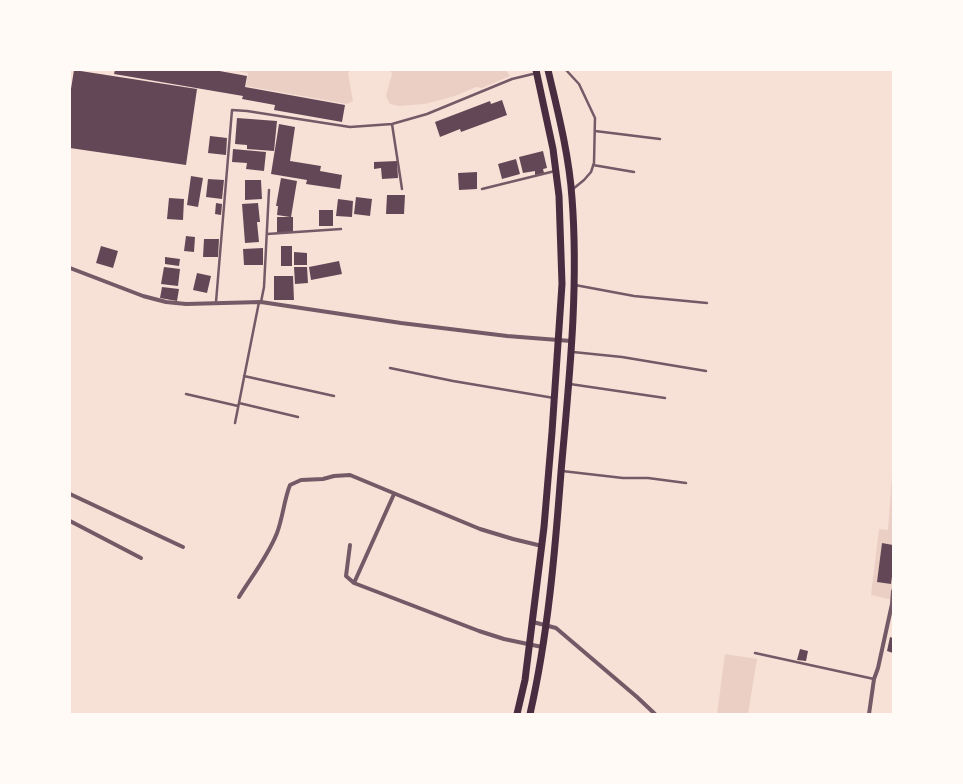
<!DOCTYPE html>
<style>
body{margin:0}
#map{position:relative;width:963px;height:784px;overflow:hidden;background:#f7e1d7;font-family:Roboto,sans-serif}
canvas{display:block}
.frame{position:absolute;inset:0;border:71px solid #fffaf5;pointer-events:none}
</style>
<div id="map">
<canvas width="963" height="784"></canvas>
<div class="frame"></div>
</div>
<script>
const context = document.querySelector('canvas').getContext('2d');
context.lineJoin = 'round';
function paint(path, color) { context.fillStyle = color; context.fill(path, 'evenodd'); }
function stroke(path, color, width, dash) { context.strokeStyle = color; context.lineWidth = width; context.lineCap = dash ? 'butt' : 'round'; context.setLineDash(dash || []); context.stroke(path); }
paint(new Path2D(`
 M 231,70 L 351,70 L 348,73 L 353,101 L 347,104 L 246,86 L 248,73 Z
 M 390,70 L 506,70 L 510,76 L 482,88 L 476,87 L 455,96 L 425,104 L 399,106 L 390,104 L 386,96 L 392,74 Z
 M 893,463 L 893,600 L 871,595 L 879,529 L 888,530 Z
 M 725,654 L 757,659 L 748,714 L 717,714 Z`), '#ebcfc5');
paint(new Path2D(`
 M 74,70 L 197,89 L 186,165 L 70,148 L 70,95 Z
 M 115,70 L 214,70 L 247,76 L 245,87 L 345,105 L 342,122 L 274,110 L 275,105 L 242,99 L 243,96 L 114,74 Z
 M 502,100 L 507,115 L 461,132 L 460,129 L 440,137 L 435,122 L 490,101 L 491,104 Z
 M 237,118 L 277,121 L 274,151 L 247,149 L 247,145 L 235,144 Z
 M 279,124 L 295,127 L 290,161 L 321,166 L 320,171 L 342,175 L 340,189 L 306,184 L 307,180 L 271,174 Z
 M 210,136 L 227,138 L 226,155 L 208,153 Z
 M 233,149 L 266,152 L 264,171 L 246,169 L 247,163 L 232,162 Z
 M 543,151 L 547,168 L 543,169 L 544,173 L 535,175 L 535,171 L 523,173 L 519,157 Z
 M 516,159 L 520,174 L 502,179 L 498,164 Z
 M 397,161 L 398,178 L 382,179 L 381,168 L 374,169 L 374,162 Z
 M 477,172 L 477,189 L 459,190 L 458,173 Z
 M 191,176 L 203,178 L 198,207 L 187,205 Z
 M 281,178 L 297,181 L 291,217 L 293,217 L 293,232 L 277,232 L 277,217 L 290,217 L 277,215 L 278,206 L 276,206 Z
 M 208,179 L 224,180 L 222,199 L 206,197 Z
 M 245,180 L 261,180 L 262,199 L 245,200 Z
 M 387,195 L 405,195 L 404,214 L 386,214 Z
 M 356,197 L 372,199 L 370,216 L 354,214 Z
 M 169,198 L 184,199 L 183,220 L 167,219 Z
 M 338,199 L 353,201 L 352,217 L 336,216 Z
 M 216,203 L 222,204 L 221,215 L 215,214 Z
 M 258,203 L 260,222 L 257,222 L 259,242 L 245,243 L 242,204 Z
 M 319,210 L 333,210 L 333,226 L 319,226 Z
 M 186,236 L 195,237 L 194,252 L 184,251 Z
 M 204,239 L 219,239 L 218,257 L 203,257 Z
 M 101,246 L 118,251 L 113,268 L 96,263 Z
 M 281,246 L 292,246 L 292,266 L 281,266 Z
 M 263,248 L 263,265 L 244,265 L 243,249 Z
 M 294,252 L 307,253 L 307,265 L 294,265 Z
 M 165,257 L 180,259 L 179,266 L 165,264 Z
 M 339,261 L 342,274 L 311,280 L 309,267 Z
 M 164,267 L 180,269 L 178,286 L 161,284 Z
 M 294,267 L 307,267 L 308,283 L 295,284 Z
 M 197,273 L 211,276 L 207,293 L 193,290 Z
 M 274,276 L 293,276 L 294,300 L 274,300 Z
 M 162,287 L 179,289 L 177,301 L 160,298 Z
 M 882,543 L 893,545 L 893,569 L 891,584 L 877,582 Z
 M 890,637 L 893,638 L 893,653 L 887,651 Z
 M 800,649 L 808,651 L 806,661 L 797,660 Z`), '#644757');
stroke(new Path2D(`
 M 566,70 L 579,84 L 595,118 L 594,163 L 591,172 L 584,180 L 573,189
 M 392,124 L 402,189
 M 595,131 L 660,139
 M 593,165 L 634,172
 M 482,189 L 555,171
 M 267,234 L 341,229
 M 575,285 L 634,296 L 707,303
 M 216,302 L 232,110 L 247,111 L 350,127 L 392,124 L 427,114 L 512,79 L 537,73
 M 261,302 L 264,287 L 269,190
 M 573,352 L 622,357 L 706,371
 M 390,368 L 453,381 L 554,398
 M 244,376 L 334,396
 M 570,384 L 665,398
 M 186,394 L 238,406
 M 239,403 L 298,417
 M 235,423 L 259,302
 M 562,471 L 623,478 L 648,478 L 686,483
 M 755,653 L 874,679`), '#755966', 2.5);
stroke(new Path2D(`
 M 70,268 L 143,296 L 166,302 L 186,304 L 261,302 L 401,323 L 507,336 L 571,341
 M 70,494 L 183,547
 M 70,521 L 141,558
 M 350,545 L 346,576 L 354,583 L 479,631 L 504,639 L 542,647
 M 354,583 L 394,494
 M 239,597 C 252,576 268,556 277,533 C 283,517 284,500 290,485 L 301,480 L 323,479 L 334,476 L 350,475 L 480,529 L 513,539 L 542,546
 M 533,622 L 556,628 L 637,697 L 655,714
 M 869,714 L 874,679 L 878,668 L 892,604 L 893,591`), '#755966', 4);
stroke(new Path2D(`
 M 517,714 L 525,680 L 544,527 L 552,432 L 562,284 L 559,196 L 553,149 L 536,70
 M 530,714 C 548,635 555,552 561,472 C 569,381 579,289 572,198 C 569,155 558,112 548,70`), '#4a2c40', 7);
</script>
